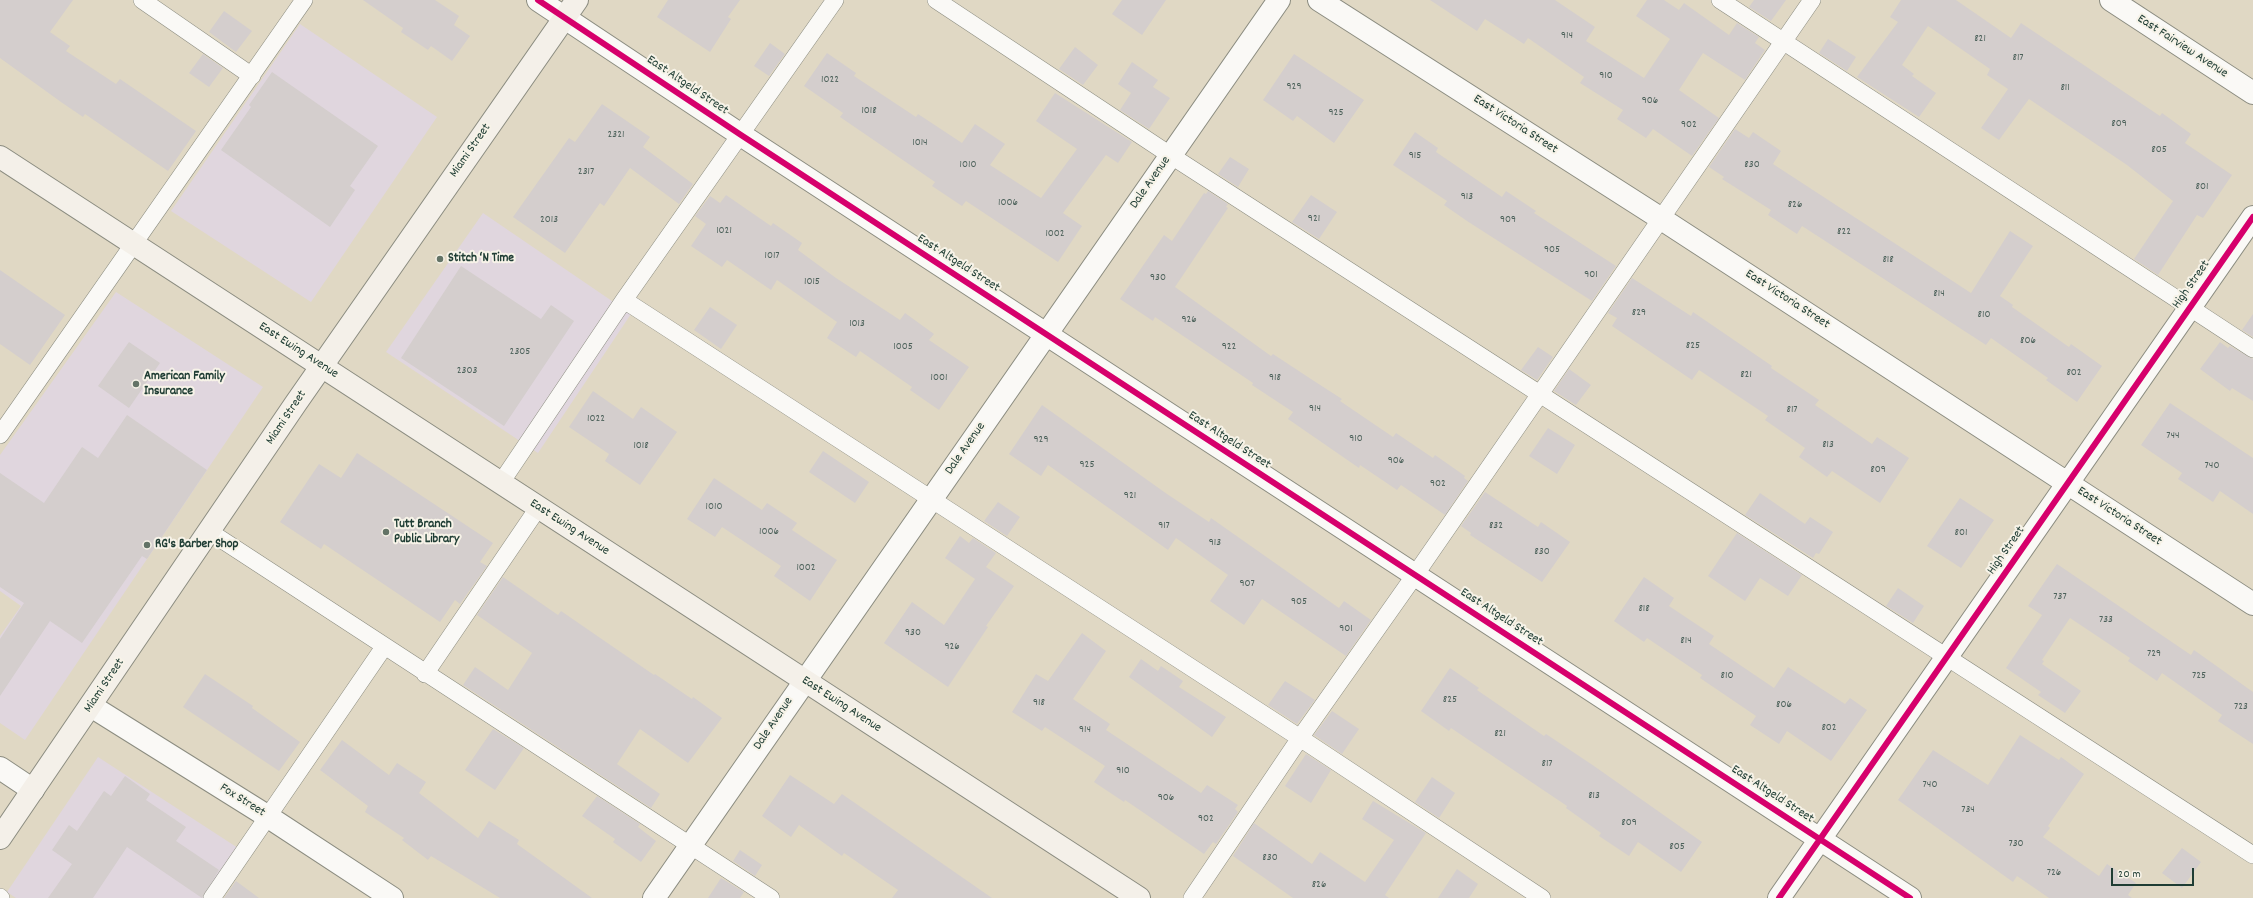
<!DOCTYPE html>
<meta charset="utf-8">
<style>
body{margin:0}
#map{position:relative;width:2253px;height:898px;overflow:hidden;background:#e0d8c4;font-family:Dekko,sans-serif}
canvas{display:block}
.scale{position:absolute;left:2111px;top:868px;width:83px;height:18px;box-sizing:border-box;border:2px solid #1f3d34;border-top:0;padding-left:5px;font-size:12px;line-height:14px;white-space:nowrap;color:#1f3d34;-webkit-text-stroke:3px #f7f3e8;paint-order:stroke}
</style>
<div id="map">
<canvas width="2253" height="898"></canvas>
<div class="scale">20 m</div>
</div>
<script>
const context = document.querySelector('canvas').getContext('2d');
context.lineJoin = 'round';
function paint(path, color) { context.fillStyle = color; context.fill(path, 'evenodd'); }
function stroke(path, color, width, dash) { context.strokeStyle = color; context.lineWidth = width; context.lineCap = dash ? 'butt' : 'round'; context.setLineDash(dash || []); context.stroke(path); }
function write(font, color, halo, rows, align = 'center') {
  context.font = font + ' Dekko,sans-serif'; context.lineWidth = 4; context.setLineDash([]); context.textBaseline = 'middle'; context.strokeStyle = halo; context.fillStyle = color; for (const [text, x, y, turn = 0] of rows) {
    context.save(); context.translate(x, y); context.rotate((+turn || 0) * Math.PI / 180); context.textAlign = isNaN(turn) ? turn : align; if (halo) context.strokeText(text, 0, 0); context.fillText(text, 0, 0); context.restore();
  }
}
paint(new Path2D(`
 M 300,24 L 437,117 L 311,302 L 171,211 Z
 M 483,213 L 631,314 L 538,453 L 386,352 Z
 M 116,292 L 263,387 L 25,740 L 0,723 L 0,636 L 21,606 L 0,591 L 0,455 Z
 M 98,757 L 238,848 L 204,898 L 16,898 L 7,892 Z`), '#e0d6de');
paint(new Path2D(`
 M 0,0 L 73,0 L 50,32 L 70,46 L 66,51 L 116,84 L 120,79 L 196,131 L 168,171 L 85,114 L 83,117 L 61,102 L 0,58 Z
 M 363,0 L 435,0 L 459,16 L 454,25 L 470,36 L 452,61 L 431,46 L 428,50 L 401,32 L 403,28 Z
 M 668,0 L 740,0 L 728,17 L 731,19 L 710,52 L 657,17 Z
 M 1122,0 L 1166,0 L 1142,35 L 1112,14 Z
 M 1430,0 L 1555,0 L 1595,27 L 1586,41 L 1644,78 L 1670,39 L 1636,16 L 1647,0 L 1664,0 L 1679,10 L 1684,3 L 1729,35 L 1737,23 L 1759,37 L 1755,43 L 1765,50 L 1745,80 L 1703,53 L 1679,90 L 1719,118 L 1692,156 L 1653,129 L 1646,138 L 1617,119 L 1623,110 L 1580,83 L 1584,77 L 1528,38 L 1524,44 L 1485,19 L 1477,31 Z
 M 1754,0 L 1786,0 L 1771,21 L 1749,7 Z
 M 1901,0 L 1956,0 L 2011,38 L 2021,23 L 2160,116 L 2162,113 L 2191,134 L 2185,143 L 2232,175 L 2203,218 L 2197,215 L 2158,275 L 2134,259 L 2173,201 L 2127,165 L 2029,99 L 1999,140 L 1981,128 L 2008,89 L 1987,75 L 1990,69 L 1928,26 L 1902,65 L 1914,74 L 1912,76 L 1936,93 L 1919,117 L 1857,77 L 1898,22 L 1890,17 Z
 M 224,11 L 252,31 L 236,52 L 209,32 Z
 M 1828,39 L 1856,57 L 1847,71 L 1819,53 Z
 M 770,43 L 785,54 L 769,76 L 754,66 Z
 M 1075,47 L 1098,65 L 1083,85 L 1059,69 Z
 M 827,53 L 856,73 L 854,76 L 916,117 L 918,114 L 962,143 L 975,124 L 1005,144 L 990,165 L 1041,198 L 1077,149 L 1036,121 L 1055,93 L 1132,142 L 1118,163 L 1106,155 L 1063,213 L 1082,226 L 1058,262 L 966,201 L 962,206 L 932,186 L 935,182 L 840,117 L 843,113 L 804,86 Z
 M 203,54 L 223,68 L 209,87 L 189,73 Z
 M 1294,54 L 1364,100 L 1334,143 L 1297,116 L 1293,121 L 1263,100 Z
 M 1132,62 L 1158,80 L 1153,87 L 1170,98 L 1149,129 L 1120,110 L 1131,93 L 1118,84 Z
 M 272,72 L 378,146 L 350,186 L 355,190 L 330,227 L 221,150 L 251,107 L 249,105 Z
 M 602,104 L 650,137 L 643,147 L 693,184 L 679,204 L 630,168 L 604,206 L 600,203 L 565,253 L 513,217 L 569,138 L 575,142 Z
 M 1735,129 L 1749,138 L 1753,132 L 1781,151 L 1773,164 L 1971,293 L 2010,231 L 2033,246 L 2000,296 L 2013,305 L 2012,307 L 2069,347 L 2071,344 L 2102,366 L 2077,402 L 2046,380 L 2048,378 L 1991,338 L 1986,345 L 1802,226 L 1797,234 L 1768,215 L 1771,210 L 1722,179 L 1724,177 L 1709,167 Z
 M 1415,132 L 1438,148 L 1436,152 L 1502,197 L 1506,191 L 1536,211 L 1534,213 L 1616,266 L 1592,301 L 1467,221 L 1444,205 L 1447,201 L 1393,165 Z
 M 1230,157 L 1249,169 L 1238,187 L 1218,174 Z
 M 1208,191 L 1228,204 L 1226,207 L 1228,208 L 1175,287 L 1271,356 L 1273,354 L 1314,381 L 1342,399 L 1340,401 L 1393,437 L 1396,433 L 1433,458 L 1435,455 L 1465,476 L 1464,478 L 1468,481 L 1445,515 L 1401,485 L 1397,490 L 1360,465 L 1359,468 L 1288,419 L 1293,412 L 1252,385 L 1253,383 L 1155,317 L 1153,321 L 1120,299 L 1164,235 L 1172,241 L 1204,193 L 1206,194 Z
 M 726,195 L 771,226 L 773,223 L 802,243 L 798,250 L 836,278 L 900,320 L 905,313 L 934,334 L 929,340 L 969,367 L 939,410 L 910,390 L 912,387 L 860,351 L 856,357 L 827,338 L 837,322 L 777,280 L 771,290 L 727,260 L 722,267 L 691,246 L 706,224 L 695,216 L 710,196 L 720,203 Z
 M 1311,195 L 1337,212 L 1319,239 L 1292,222 Z
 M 461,266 L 541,319 L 551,305 L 574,321 L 504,426 L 401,358 Z
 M 0,270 L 65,315 L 30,365 L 0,344 Z
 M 1632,278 L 1691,316 L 1693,312 L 1772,366 L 1771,368 L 1819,400 L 1815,405 L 1872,444 L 1877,437 L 1909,458 L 1880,503 L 1832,471 L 1827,477 L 1799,457 L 1805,448 L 1765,420 L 1768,416 L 1699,370 L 1692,380 L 1612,326 L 1617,318 L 1608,313 Z
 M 710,307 L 737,325 L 721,349 L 694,330 Z
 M 2253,314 L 2253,337 L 2242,330 Z
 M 129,342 L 160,363 L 129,408 L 98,386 Z
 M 2220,342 L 2228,348 L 2230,346 L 2253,359 L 2253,401 L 2232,388 L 2230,391 L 2200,369 Z
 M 1538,347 L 1553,357 L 1537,380 L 1521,370 Z
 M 1569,369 L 1591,385 L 1576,405 L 1554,391 Z
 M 593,391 L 633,419 L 641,407 L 677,432 L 640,485 L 605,461 L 609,454 L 569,427 Z
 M 2170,403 L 2253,458 L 2253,514 L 2220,491 L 2213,502 L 2178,479 L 2182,473 L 2141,445 Z
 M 1042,405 L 1167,494 L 1209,522 L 1211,518 L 1339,608 L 1344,601 L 1371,620 L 1346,656 L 1262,599 L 1244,625 L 1210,601 L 1228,575 L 1176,538 L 1168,550 L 1048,465 L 1041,476 L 1009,454 Z
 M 127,415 L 207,470 L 147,559 L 142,556 L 82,643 L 50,621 L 0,696 L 0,639 L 24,603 L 0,587 L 0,473 L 44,503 L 82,447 L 98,458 Z
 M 1548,428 L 1575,445 L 1557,474 L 1529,456 Z
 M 823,451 L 869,482 L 855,503 L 809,472 Z
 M 357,453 L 493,543 L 480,562 L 487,566 L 460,604 L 455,600 L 440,622 L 324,544 L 321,549 L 280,522 L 319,464 L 341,478 Z
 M 714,478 L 762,510 L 767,503 L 797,523 L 792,530 L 837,560 L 810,601 L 774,576 L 781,566 L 722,527 L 715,537 L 687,519 Z
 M 1485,492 L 1538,527 L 1541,522 L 1570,542 L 1542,582 L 1470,535 L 1471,533 L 1461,526 Z
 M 1760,493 L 1805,524 L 1810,517 L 1833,532 L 1819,554 L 1816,553 L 1813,558 L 1745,515 Z
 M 1960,498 L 1994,520 L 1961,568 L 1927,546 Z
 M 998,502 L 1020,517 L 1007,536 L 984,521 Z
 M 1737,533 L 1802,575 L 1788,596 L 1760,578 L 1745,601 L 1708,576 Z
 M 960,536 L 969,543 L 973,538 L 996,553 L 986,567 L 1014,586 L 986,626 L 988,627 L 948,687 L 884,643 L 912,602 L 944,625 L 975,579 L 945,558 Z
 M 2057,564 L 2191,655 L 2194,650 L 2253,692 L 2253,744 L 2218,721 L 2222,715 L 2162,673 L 2157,681 L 2128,661 L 2130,658 L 2070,618 L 2042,660 L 2044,661 L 2042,664 L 2081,691 L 2065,713 L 2038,695 L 2041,692 L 2006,668 L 2042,615 L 2028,606 Z
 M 503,577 L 558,615 L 561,611 L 654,675 L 655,674 L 692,699 L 693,697 L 722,718 L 688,763 L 640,729 L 617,764 L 660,794 L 651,808 L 463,685 L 475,667 L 508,690 L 532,653 L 477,615 Z
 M 1644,577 L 1674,598 L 1669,606 L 1714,636 L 1709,644 L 1774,688 L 1788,667 L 1845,704 L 1850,698 L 1867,710 L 1831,761 L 1787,731 L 1779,744 L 1750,725 L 1756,716 L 1700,678 L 1702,675 L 1647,638 L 1644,642 L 1614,621 Z
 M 1898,588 L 1924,606 L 1913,623 L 1886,606 Z
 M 1082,633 L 1106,651 L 1073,699 L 1110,724 L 1106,730 L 1201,793 L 1207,785 L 1238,805 L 1235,809 L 1238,812 L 1216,844 L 1213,842 L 1204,854 L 1125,800 L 1124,802 L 1094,782 L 1105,766 L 1045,727 L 1042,731 L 1012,712 L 1036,674 L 1048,681 Z
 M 1141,659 L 1158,671 L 1161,666 L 1183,681 L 1179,687 L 1226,717 L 1212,737 L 1129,677 Z
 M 1450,668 L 1479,688 L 1477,690 L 1544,736 L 1546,734 L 1594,766 L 1702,842 L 1681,872 L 1638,842 L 1629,856 L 1599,836 L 1601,833 L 1566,808 L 1567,806 L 1451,728 L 1449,731 L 1421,711 Z
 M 205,674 L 253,706 L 252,708 L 300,742 L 279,771 L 183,707 Z
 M 1285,681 L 1315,700 L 1297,724 L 1268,705 Z
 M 1332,711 L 1359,729 L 1342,754 L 1314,735 Z
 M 493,729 L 524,748 L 495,790 L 465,770 Z
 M 2020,735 L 2059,760 L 2061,757 L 2084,774 L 2048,826 L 2050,828 L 2043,837 L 2099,876 L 2107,864 L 2136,883 L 2128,895 L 2132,898 L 2049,898 L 2017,876 L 2013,882 L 1898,800 L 1933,750 L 1988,785 Z
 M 342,740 L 389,775 L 397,763 L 426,782 L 419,793 L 478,838 L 489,821 L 519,840 L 517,844 L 592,898 L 500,898 L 431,856 L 428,860 L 402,840 L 404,838 L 365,812 L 368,806 L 320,770 Z
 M 1306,754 L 1331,770 L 1311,803 L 1285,786 Z
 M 790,775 L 834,804 L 842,794 L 992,898 L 892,898 L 898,890 L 844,853 L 842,856 L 799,825 L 791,837 L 762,816 Z
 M 125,776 L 150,794 L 146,800 L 186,827 L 176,841 L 219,870 L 202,898 L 127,847 L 93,898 L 48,898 L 72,864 L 52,850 L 69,825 L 77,831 L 104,791 L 111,796 Z
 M 1432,777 L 1455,793 L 1439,818 L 1415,802 Z
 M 597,796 L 640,824 L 638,827 L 656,841 L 641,862 L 613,842 L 615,839 L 582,816 Z
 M 1373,801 L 1426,833 L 1385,895 L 1389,898 L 1293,898 L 1233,856 L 1254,823 L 1312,864 L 1320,852 L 1365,882 L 1394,840 L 1362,819 Z
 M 2182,848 L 2201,862 L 2182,888 L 2162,873 Z
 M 740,850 L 762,865 L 755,876 L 733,861 Z
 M 1457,869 L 1478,884 L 1469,898 L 1438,898 Z
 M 721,878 L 744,892 L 740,898 L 708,898 Z
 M 236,881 L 259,898 L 224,898 Z`), '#d4cecd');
const lane = new Path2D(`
 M 142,0 L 252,76
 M 936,0 L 1170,155 L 2253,855
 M 1720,0 L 2253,349
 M 624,300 L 1300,738 L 1542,898
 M 0,435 L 304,0
 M 500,484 L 624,300 L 835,0
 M 210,532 L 771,898
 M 425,674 L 538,508
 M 0,897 L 1,898
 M 212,898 L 384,647
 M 1192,898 L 1300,738 L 1415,575 L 1812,0`);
const street = new Path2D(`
 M 538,0 L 741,135 L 1910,898
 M 1319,0 L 1660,218 L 2253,604
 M 2111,0 L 2253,93
 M 91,706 L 267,816 L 392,898
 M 0,768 L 33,790
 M 654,898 L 1279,0
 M 1779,898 L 2253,217`);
const secondary = new Path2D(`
 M 0,157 L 1139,898
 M 0,838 L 296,403 L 577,0`);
stroke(lane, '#8b8c80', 18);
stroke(street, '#8b8c80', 24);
stroke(secondary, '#8b8c80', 24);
stroke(lane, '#faf9f6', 17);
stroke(street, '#faf9f6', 22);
stroke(secondary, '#f4f0e9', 22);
stroke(new Path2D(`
 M 538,0 L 741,135 L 1910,898
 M 1779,898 L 2253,217`), '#d6006c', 6);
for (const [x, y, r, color] of [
 [440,259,4,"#637366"],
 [136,384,4,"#637366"],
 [386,532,4,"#637366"],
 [147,545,4,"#637366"]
]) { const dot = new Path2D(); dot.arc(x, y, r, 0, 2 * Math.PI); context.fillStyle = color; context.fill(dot); stroke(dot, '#f7f3e8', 1.5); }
write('11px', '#4c615a', null, [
 ["914",1567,36],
 ["821",1980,39],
 ["817",2018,58],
 ["910",1606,76],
 ["1022",830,80],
 ["929",1294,87],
 ["811",2065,88],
 ["906",1650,101],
 ["1018",869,111],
 ["925",1336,113],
 ["809",2119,124],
 ["902",1689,125],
 ["2321",616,135],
 ["1014",920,143],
 ["805",2159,150],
 ["915",1415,156],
 ["1010",968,165],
 ["830",1752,165],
 ["2317",586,172],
 ["801",2202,187],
 ["913",1467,197],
 ["1006",1008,203],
 ["826",1795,205],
 ["921",1314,219],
 ["2013",549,220],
 ["909",1508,220],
 ["1021",724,231],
 ["822",1844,232],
 ["1002",1055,234],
 ["905",1552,250],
 ["1017",772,256],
 ["818",1888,260],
 ["901",1591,275],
 ["930",1158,278],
 ["1015",812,282],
 ["814",1939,294],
 ["829",1639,313],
 ["810",1984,315],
 ["926",1189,320],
 ["1013",857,324],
 ["806",2028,341],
 ["825",1693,346],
 ["1005",903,347],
 ["922",1229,347],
 ["2305",520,352],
 ["2303",467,371],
 ["802",2074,373],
 ["821",1746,375],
 ["1001",939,378],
 ["918",1275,378],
 ["914",1315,409],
 ["817",1792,410],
 ["1022",596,419],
 ["744",2173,436],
 ["910",1356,439],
 ["929",1041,440],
 ["813",1828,445],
 ["1018",641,446],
 ["906",1396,461],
 ["925",1087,465],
 ["740",2212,466],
 ["809",1878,470],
 ["902",1438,484],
 ["921",1130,496],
 ["1010",714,507],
 ["917",1164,526],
 ["832",1496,526],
 ["1006",769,532],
 ["801",1961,533],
 ["913",1215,543],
 ["830",1542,552],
 ["1002",806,568],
 ["907",1247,584],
 ["737",2060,597],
 ["905",1299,602],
 ["818",1644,609],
 ["733",2106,620],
 ["901",1346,629],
 ["930",913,633],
 ["814",1686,641],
 ["926",952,647],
 ["729",2154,654],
 ["810",1727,676],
 ["725",2199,676],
 ["825",1450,700],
 ["918",1039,703],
 ["806",1784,705],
 ["723",2241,707],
 ["802",1829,728],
 ["914",1085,730],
 ["821",1500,734],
 ["817",1547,764],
 ["910",1123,771],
 ["740",1930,785],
 ["813",1594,796],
 ["906",1166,798],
 ["734",1968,810],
 ["902",1206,819],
 ["809",1629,823],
 ["730",2016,844],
 ["805",1677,847],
 ["830",1270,858],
 ["726",2054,873],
 ["826",1319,885]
]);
write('13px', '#1f3d34', '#f7f3e8', [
 ["East Fairview Avenue",2182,47,33],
 ["East Altgeld Street",687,86,34],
 ["East Victoria Street",1515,125,33],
 ["Miami Street",471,151,-55],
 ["Dale Avenue",1151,183,-55],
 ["East Altgeld Street",958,264,33],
 ["High Street",2192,285,-55],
 ["East Victoria Street",1787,300,33],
 ["East Ewing Avenue",298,351,33],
 ["Miami Street",287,418,-56],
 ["East Altgeld Street",1229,441,33],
 ["Dale Avenue",966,449,-55],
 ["East Victoria Street",2119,517,33],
 ["East Ewing Avenue",569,528,33],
 ["High Street",2007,551,-55],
 ["East Altgeld Street",1501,618,33],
 ["Miami Street",105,686,-56],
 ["East Ewing Avenue",841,705,33],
 ["Dale Avenue",774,724,-56],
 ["East Altgeld Street",1772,795,33],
 ["Fox Street",242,801,32]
]);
write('bold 13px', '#1f3d34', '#f7f3e8', [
 ["Stitch ‘N Time",448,259],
 ["American Family",144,377],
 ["Insurance",144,392],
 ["Tutt Branch",394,525],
 ["Public Library",394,540],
 ["RG's Barber Shop",155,545]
], 'left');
</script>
